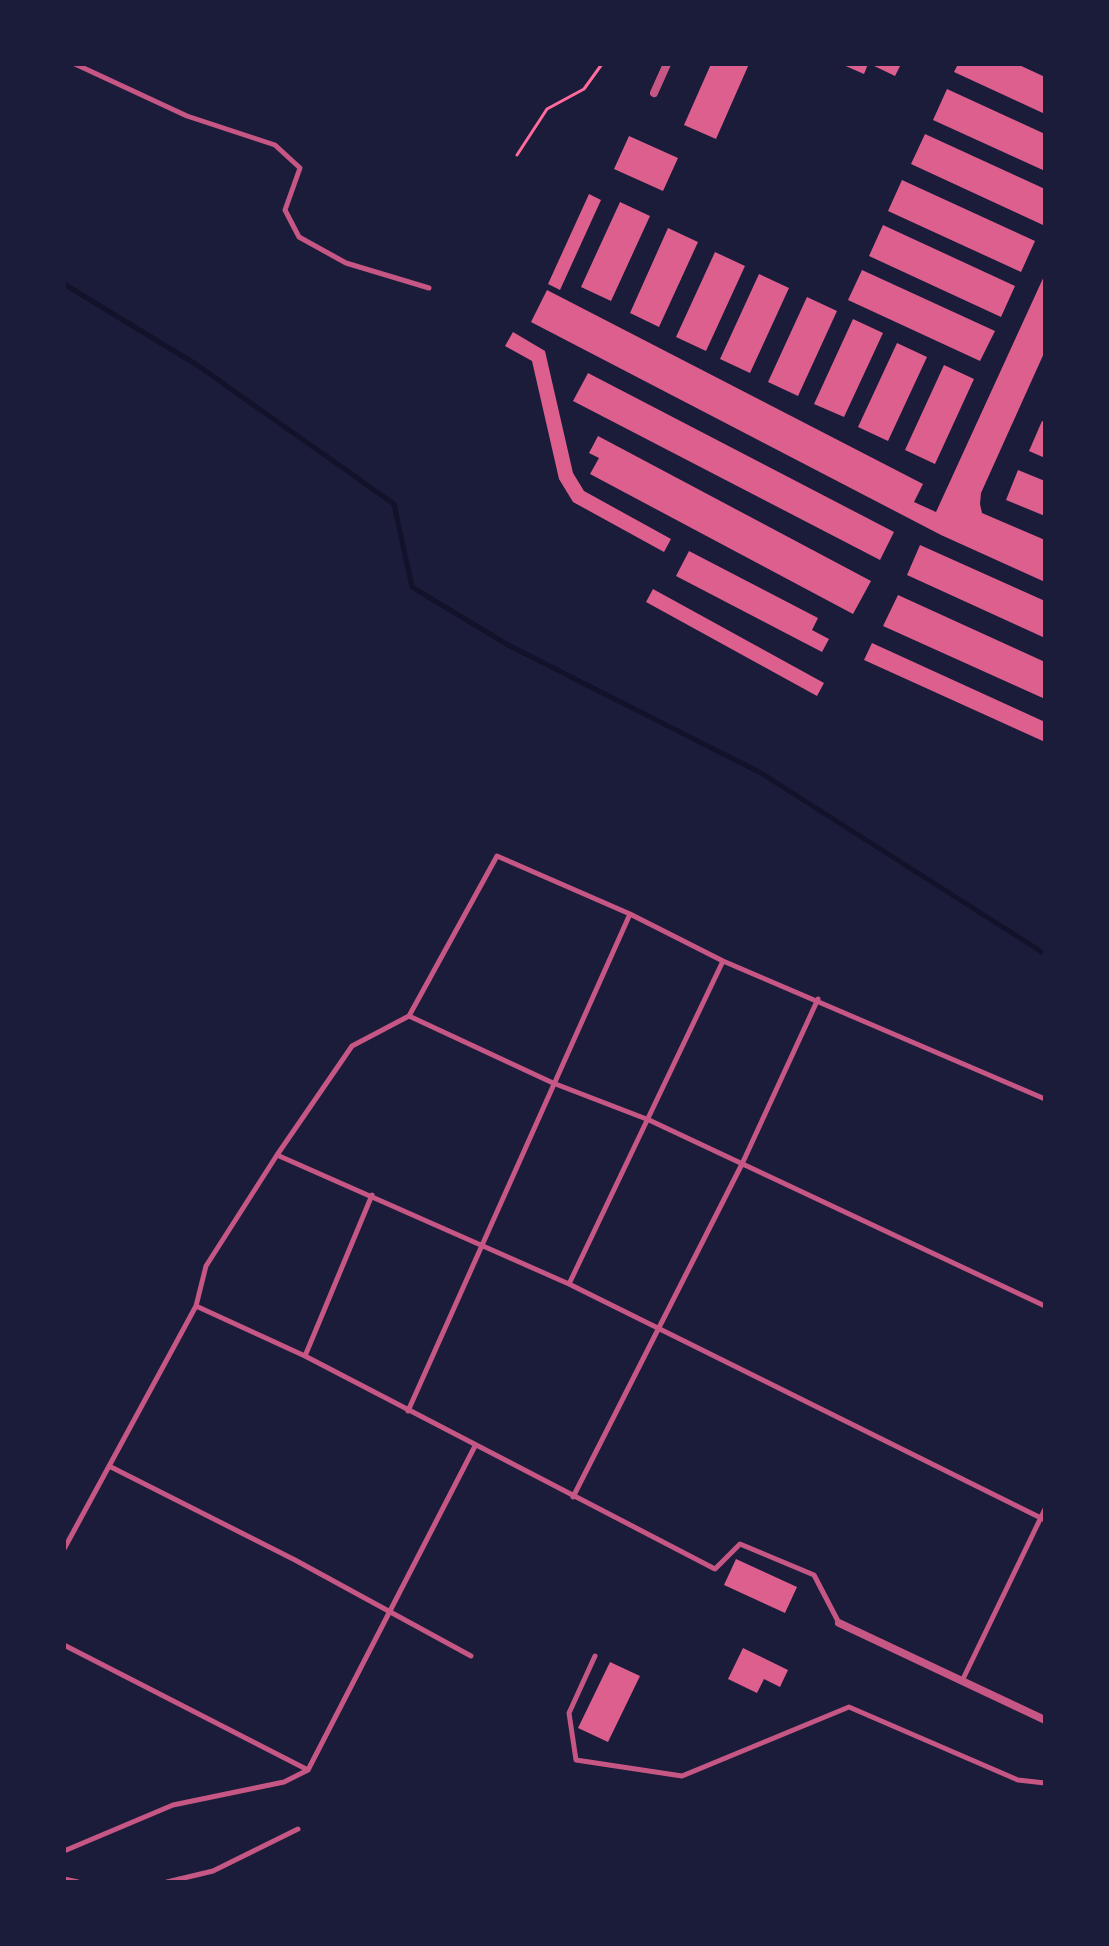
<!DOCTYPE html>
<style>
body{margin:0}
#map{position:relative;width:1109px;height:1946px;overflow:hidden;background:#1b1b3a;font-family:"Golos Text",sans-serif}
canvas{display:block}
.frame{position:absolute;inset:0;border:66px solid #1b1b3a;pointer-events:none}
</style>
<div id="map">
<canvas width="1109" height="1946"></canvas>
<div class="frame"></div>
</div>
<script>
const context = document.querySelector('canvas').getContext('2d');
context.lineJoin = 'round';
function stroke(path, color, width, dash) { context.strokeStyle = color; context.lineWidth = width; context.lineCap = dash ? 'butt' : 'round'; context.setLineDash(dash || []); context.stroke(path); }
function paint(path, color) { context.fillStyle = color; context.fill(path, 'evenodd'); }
stroke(new Path2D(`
 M 64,284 L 197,365 L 394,504 L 412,587 L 508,645 L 761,773 L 1045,954`), '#12122b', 5);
paint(new Path2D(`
 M 711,64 L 749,64 L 716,139 L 684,125 Z
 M 841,64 L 868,64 L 864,74 Z
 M 870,64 L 901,64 L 895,76 Z
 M 958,64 L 1017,64 L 1045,77 L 1045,114 L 954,72 Z
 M 947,89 L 1045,134 L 1045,171 L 933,120 Z
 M 925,134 L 1045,189 L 1043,225 L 911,164 Z
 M 629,136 L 678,158 L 663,191 L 614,169 Z
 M 902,180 L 1035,241 L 1021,272 L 888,211 Z
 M 589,194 L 601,200 L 560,290 L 548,284 Z
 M 620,202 L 650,216 L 611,301 L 581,287 Z
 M 883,225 L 1015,286 L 1001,317 L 869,256 Z
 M 668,228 L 698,242 L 659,327 L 630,313 Z
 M 715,252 L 745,266 L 706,351 L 676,337 Z
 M 862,270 L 995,331 L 980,361 L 848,300 Z
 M 759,274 L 789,288 L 750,373 L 720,359 Z
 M 1045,274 L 1045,351 L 981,493 L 980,504 L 982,513 L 1045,540 L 1045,582 L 941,535 L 531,322 L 547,290 L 923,484 L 914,502 L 936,512 Z
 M 807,297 L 837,311 L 798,396 L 768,382 Z
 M 853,319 L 883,333 L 844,417 L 814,404 Z
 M 513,332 L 545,351 L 573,473 L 584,491 L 671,539 L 664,552 L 573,502 L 559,479 L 532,361 L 505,346 Z
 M 897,343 L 927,357 L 888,441 L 858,427 Z
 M 944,365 L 974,379 L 935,464 L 905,450 Z
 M 588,373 L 894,532 L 880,560 L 573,401 Z
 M 1042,421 L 1045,422 L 1045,458 L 1029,451 Z
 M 598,436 L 871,581 L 853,614 L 590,474 L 599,458 L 589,453 Z
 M 1018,470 L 1045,481 L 1045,516 L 1006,500 Z
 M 920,545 L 1045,601 L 1045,638 L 907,575 Z
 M 689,551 L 818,618 L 812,630 L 829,639 L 822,652 L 676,576 Z
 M 653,589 L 824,683 L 817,696 L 646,602 Z
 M 898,595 L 1045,662 L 1045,699 L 883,626 Z
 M 872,643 L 1045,722 L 1045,742 L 864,660 Z
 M 736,1559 L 797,1587 L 785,1613 L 724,1585 Z
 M 743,1648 L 788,1670 L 780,1687 L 764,1679 L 757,1693 L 728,1679 Z
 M 610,1662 L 640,1676 L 608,1742 L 578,1728 Z`), '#dd5f8e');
stroke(new Path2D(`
 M 517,155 L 547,109 L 584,89 L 602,64`), '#ff6b9d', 3);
stroke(new Path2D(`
 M 75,64 L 187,116 L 275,145 L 300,168 L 285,210 L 299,237 L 346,263 L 429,288
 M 409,1016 L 553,1083 L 649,1120 L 1045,1306
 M 277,1155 L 352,1046 L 409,1016 L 497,856 L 630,914 L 723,961 L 1045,1099
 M 569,1284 L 723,961
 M 196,1306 L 206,1266 L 277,1155 L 569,1284 L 1045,1520
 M 305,1356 L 372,1195
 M 408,1411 L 630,914
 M 109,1466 L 295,1560 L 471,1656
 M 573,1497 L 742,1164 L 818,999
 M 64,1549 L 196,1306 L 305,1356 L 715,1569 L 740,1544 L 814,1575 L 839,1623
 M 64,1645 L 308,1770
 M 595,1656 L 569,1713 L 576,1760 L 682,1776 L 849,1707 L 1018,1780 L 1045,1783
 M 962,1681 L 1045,1509
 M 64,1851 L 173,1805 L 284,1782 L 308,1770 L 475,1446
 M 64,1879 L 78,1882
 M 167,1882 L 213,1871 L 298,1829`), '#c65784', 5);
stroke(new Path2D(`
 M 654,93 L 667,64
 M 839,1623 L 1045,1720`), '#c65784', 8);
</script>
